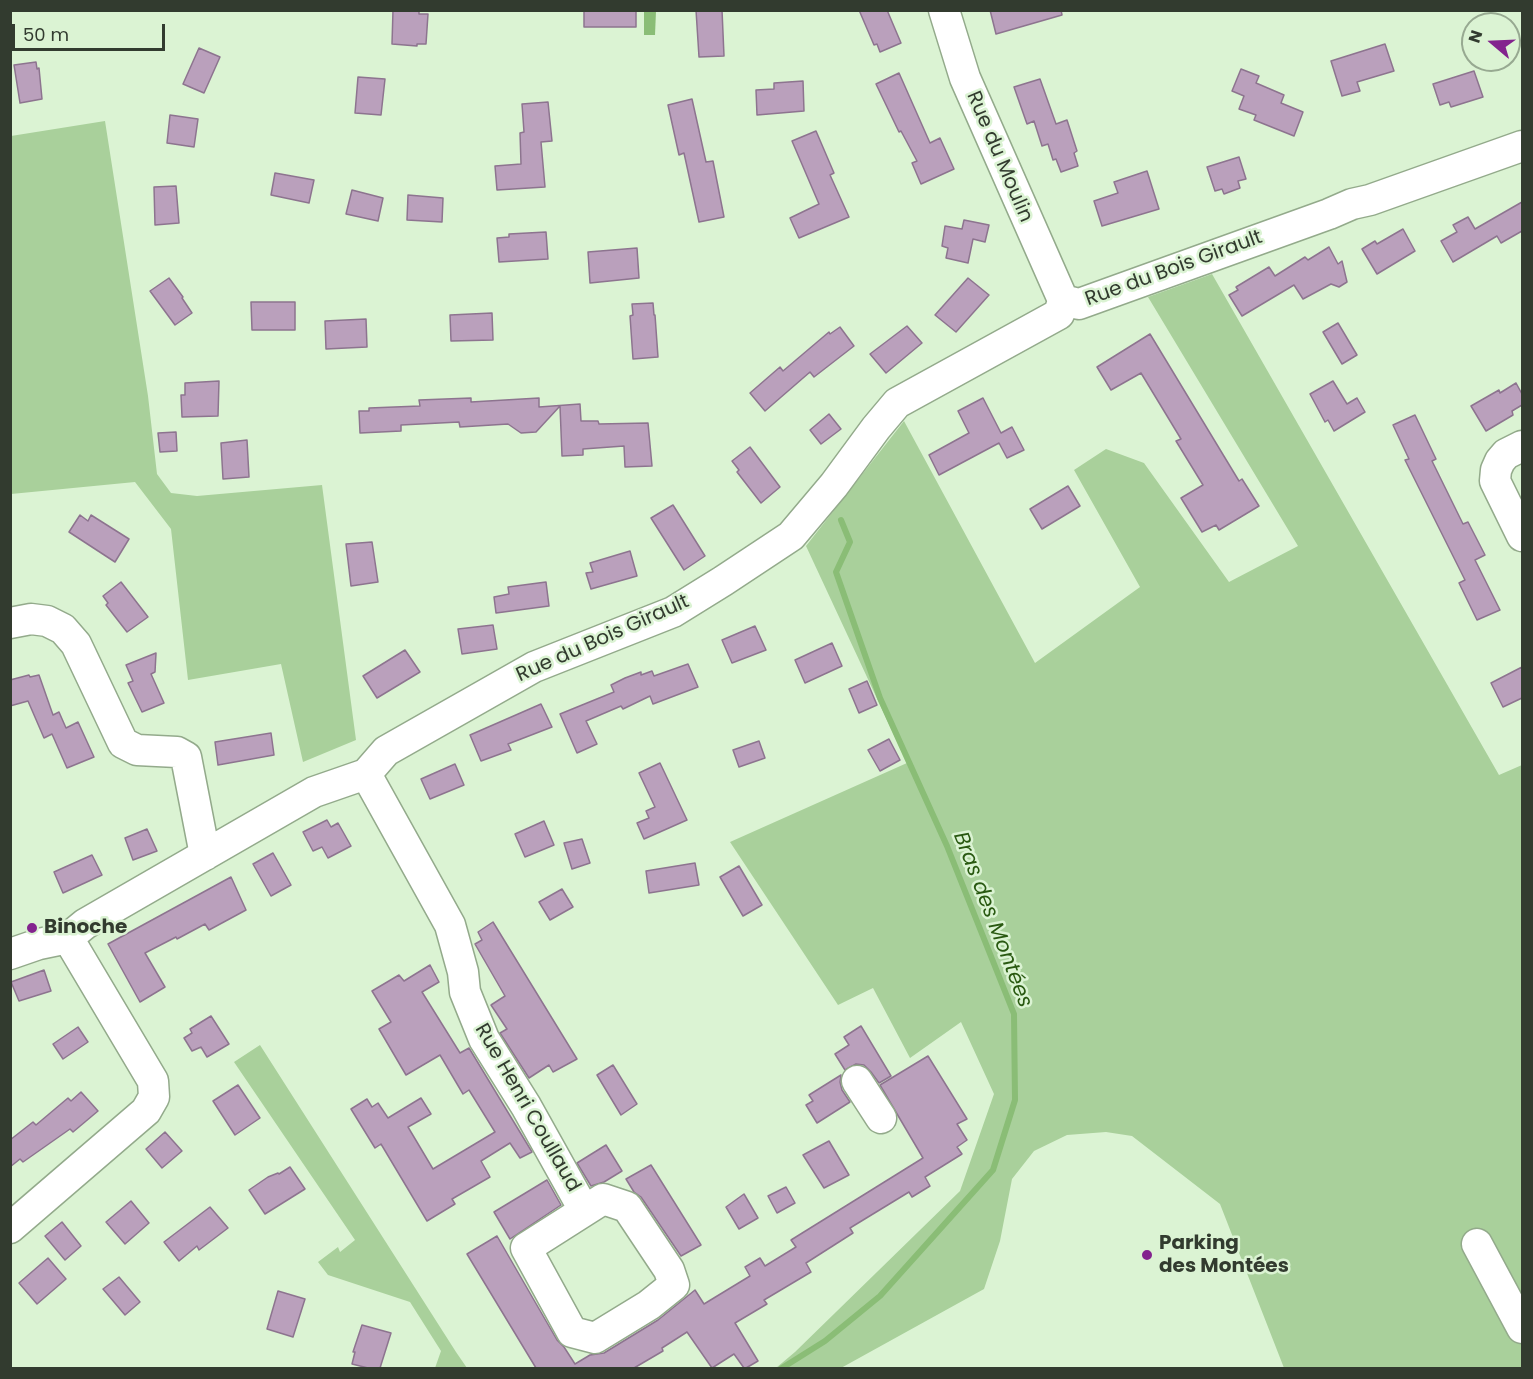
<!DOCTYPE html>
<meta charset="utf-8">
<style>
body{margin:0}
#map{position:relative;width:1533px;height:1379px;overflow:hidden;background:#dbf3d3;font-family:Poppins,sans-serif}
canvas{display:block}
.frame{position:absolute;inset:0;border:12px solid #323b2f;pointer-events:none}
.north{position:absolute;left:1461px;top:12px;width:60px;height:60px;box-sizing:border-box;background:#dbf3d3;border:2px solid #97a991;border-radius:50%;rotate:289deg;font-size:16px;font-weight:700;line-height:24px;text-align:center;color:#323b2f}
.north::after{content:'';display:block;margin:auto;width:21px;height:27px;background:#83238e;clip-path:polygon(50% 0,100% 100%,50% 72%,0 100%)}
.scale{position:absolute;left:12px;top:24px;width:153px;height:27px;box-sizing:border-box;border:3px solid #323b2f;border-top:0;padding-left:8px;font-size:18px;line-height:21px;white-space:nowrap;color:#323b2f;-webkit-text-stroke:4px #dbf3d3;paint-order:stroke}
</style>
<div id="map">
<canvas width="1533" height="1379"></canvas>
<div class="frame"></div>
<div class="north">N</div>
<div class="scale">50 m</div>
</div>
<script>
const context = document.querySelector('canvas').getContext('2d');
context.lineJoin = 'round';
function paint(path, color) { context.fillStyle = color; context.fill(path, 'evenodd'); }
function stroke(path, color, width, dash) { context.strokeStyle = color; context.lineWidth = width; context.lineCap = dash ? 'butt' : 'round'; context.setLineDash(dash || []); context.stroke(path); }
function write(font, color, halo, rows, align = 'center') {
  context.font = font + ' Poppins,sans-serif'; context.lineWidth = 5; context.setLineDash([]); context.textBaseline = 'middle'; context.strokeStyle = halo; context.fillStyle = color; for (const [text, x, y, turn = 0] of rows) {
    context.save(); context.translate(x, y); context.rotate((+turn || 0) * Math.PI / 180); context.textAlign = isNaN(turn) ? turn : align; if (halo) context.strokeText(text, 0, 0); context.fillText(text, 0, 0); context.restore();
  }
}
paint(new Path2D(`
 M 105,121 L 148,396 L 157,474 L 171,493 L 197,496 L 322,485 L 356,740 L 303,762 L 281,664 L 188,680 L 171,529 L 135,482 L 11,494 L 11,136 Z
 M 1212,274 L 1499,775 L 1522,765 L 1522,1368 L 1284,1368 L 1220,1204 L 1132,1136 L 1106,1132 L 1067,1135 L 1034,1151 L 1012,1179 L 1000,1241 L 984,1289 L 841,1368 L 776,1368 L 795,1352 L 960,1191 L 994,1094 L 961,1022 L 910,1058 L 873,988 L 838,1005 L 730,842 L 907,763 L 806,546 L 904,421 L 1035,663 L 1140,587 L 1074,470 L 1106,449 L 1144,463 L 1229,582 L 1298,546 L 1148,297 Z
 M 260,1045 L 456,1352 L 467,1368 L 435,1368 L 441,1351 L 410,1302 L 328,1275 L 318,1262 L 338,1247 L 340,1252 L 355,1240 L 234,1062 Z`), '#a9d09b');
paint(new Path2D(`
 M 644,11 L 656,11 L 655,35 L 644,35 Z`), '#8abd76');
stroke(new Path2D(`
 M 782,1368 L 825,1341 L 880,1296 L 993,1170 L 1015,1100 L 1014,1014 L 947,846 L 880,698 L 836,572 L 850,542 L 841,520`), '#8abd76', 6);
const building = new Path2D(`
 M 393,10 L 419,10 L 419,14 L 428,14 L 426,44 L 417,44 L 417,46 L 392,44 Z
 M 584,10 L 636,10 L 636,27 L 584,27 Z
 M 696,10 L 722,10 L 724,56 L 699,57 Z
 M 859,10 L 887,10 L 901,43 L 880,52 L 877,44 L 874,45 Z
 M 990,10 L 1061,10 L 1062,15 L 996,34 Z
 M 1385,44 L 1394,71 L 1357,82 L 1360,91 L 1342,96 L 1331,61 Z
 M 199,48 L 220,57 L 204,93 L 183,84 Z
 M 36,62 L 37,69 L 39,68 L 42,99 L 20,103 L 14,65 Z
 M 1241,69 L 1259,76 L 1256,83 L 1284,95 L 1281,103 L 1303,112 L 1294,136 L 1254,120 L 1256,115 L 1239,109 L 1244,96 L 1232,91 Z
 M 1474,71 L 1483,97 L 1451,107 L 1449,102 L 1440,105 L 1433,84 Z
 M 899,73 L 930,143 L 940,138 L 954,169 L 921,184 L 912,163 L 917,161 L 901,131 L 899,132 L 876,84 Z
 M 358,77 L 385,79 L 381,115 L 355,113 Z
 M 1040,79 L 1056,124 L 1067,120 L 1077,151 L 1074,153 L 1078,166 L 1061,172 L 1056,159 L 1053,160 L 1048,144 L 1042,146 L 1034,121 L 1027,124 L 1014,87 Z
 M 803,81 L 804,111 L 757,115 L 756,90 L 774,89 L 774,83 Z
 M 692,99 L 706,162 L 713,161 L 724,217 L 699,222 L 684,153 L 679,155 L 668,105 Z
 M 548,102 L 552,141 L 541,142 L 545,187 L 497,190 L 495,166 L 521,164 L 520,133 L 524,132 L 522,104 Z
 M 170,115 L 198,119 L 194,147 L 167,143 Z
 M 816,131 L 834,173 L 830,175 L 849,217 L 799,238 L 790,218 L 819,204 L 792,141 Z
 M 1239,157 L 1246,179 L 1238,181 L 1240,188 L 1224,194 L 1222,189 L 1215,191 L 1207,167 Z
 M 1147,171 L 1159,209 L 1102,226 L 1094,201 L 1118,193 L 1114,182 Z
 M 275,173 L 314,180 L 309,203 L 271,195 Z
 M 176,186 L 179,223 L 155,225 L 154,187 Z
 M 352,190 L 383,198 L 378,221 L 346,214 Z
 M 408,195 L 443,198 L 442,222 L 407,220 Z
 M 1522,202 L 1522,231 L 1501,243 L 1497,236 L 1453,262 L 1441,241 L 1457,232 L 1453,225 L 1468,217 L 1475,229 Z
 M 964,220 L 989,225 L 985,242 L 973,239 L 968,263 L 946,258 L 948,248 L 942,246 L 945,226 L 962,229 Z
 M 1403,229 L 1415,251 L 1377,274 L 1362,249 L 1375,241 L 1377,244 Z
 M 546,232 L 548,259 L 499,262 L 497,238 L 509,237 L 509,234 Z
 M 1329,247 L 1338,264 L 1342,261 L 1347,282 L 1339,287 L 1331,284 L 1303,299 L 1294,285 L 1242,316 L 1229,295 L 1238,290 L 1236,287 L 1269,267 L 1275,276 L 1305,257 L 1308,260 Z
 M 637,248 L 639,278 L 590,283 L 588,252 Z
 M 169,278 L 183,297 L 182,298 L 192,313 L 175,325 L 150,291 Z
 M 968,278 L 989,295 L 956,332 L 935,315 Z
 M 251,302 L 295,302 L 295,330 L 252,330 Z
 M 653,303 L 654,315 L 655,315 L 658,357 L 633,359 L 630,316 L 633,315 L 632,304 Z
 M 492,313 L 493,340 L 451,341 L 450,315 Z
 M 366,319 L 367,347 L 326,349 L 325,321 Z
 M 1338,323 L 1357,355 L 1342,364 L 1323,332 Z
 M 907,326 L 922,343 L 886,373 L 870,354 Z
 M 840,327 L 854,346 L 814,377 L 810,372 L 765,411 L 750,393 L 780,367 L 783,371 L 829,332 L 830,334 Z
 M 1150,334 L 1239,481 L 1242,479 L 1259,506 L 1219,530 L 1216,525 L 1202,532 L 1181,498 L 1203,485 L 1176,441 L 1181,439 L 1141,373 L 1111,390 L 1097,367 Z
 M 219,381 L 218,416 L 182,417 L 181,395 L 185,395 L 185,383 Z
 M 1333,381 L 1347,404 L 1357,398 L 1365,412 L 1334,431 L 1328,420 L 1325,422 L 1310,394 Z
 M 1516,383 L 1522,394 L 1522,405 L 1512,411 L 1513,415 L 1486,431 L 1471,406 L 1499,390 L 1500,393 Z
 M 471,398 L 471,402 L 539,398 L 539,407 L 580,404 L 581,421 L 598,421 L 599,424 L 648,423 L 652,466 L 625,467 L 624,446 L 583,449 L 583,455 L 562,456 L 560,406 L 536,432 L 521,433 L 508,424 L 460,427 L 459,422 L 401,425 L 401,431 L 360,433 L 359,411 L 369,411 L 369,408 L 420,406 L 419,400 Z
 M 983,398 L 1001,433 L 1012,427 L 1024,450 L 1007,458 L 999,443 L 939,475 L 929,455 L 969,433 L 958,411 Z
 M 829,414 L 841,429 L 821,444 L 810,430 Z
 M 1415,415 L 1436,459 L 1432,461 L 1463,524 L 1468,522 L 1485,555 L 1475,560 L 1500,610 L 1477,620 L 1459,583 L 1465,580 L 1405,460 L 1409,459 L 1393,425 Z
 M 176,432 L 177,451 L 160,452 L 158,433 Z
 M 247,440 L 249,477 L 223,479 L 221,443 Z
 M 750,447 L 780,487 L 761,503 L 737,472 L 739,470 L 732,461 Z
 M 1068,486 L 1080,506 L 1042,529 L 1030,509 Z
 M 673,505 L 705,556 L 684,570 L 651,518 Z
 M 80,515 L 88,521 L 91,515 L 129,539 L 115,562 L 69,532 Z
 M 372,542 L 378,582 L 351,586 L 346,544 Z
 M 630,551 L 637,576 L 591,589 L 586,573 L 593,572 L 590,563 Z
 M 121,582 L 148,617 L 127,632 L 106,605 L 108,603 L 103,596 Z
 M 546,582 L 549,606 L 496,613 L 494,597 L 509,594 L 508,587 Z
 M 493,625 L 497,649 L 462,654 L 458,629 Z
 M 755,626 L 766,650 L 732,663 L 722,640 Z
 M 832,643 L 842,666 L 805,683 L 795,660 Z
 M 405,650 L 420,672 L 377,698 L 363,676 Z
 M 156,653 L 155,672 L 151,674 L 164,703 L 142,712 L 128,683 L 133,681 L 126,665 Z
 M 688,664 L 698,687 L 653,704 L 650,696 L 623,709 L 621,706 L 586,721 L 597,744 L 577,753 L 560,714 L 614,692 L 611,685 L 625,678 L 641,672 L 641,675 L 652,671 L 654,676 Z
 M 1522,667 L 1522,698 L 1503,707 L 1491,683 Z
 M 29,675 L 30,677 L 39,675 L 53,715 L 59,712 L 66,728 L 78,722 L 94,757 L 67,768 L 52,734 L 44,738 L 28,701 L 10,706 L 10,680 Z
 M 867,681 L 877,705 L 859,713 L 849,689 Z
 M 541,704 L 552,727 L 508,744 L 511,750 L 481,761 L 470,735 Z
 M 271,733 L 274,755 L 218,765 L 215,742 Z
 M 889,739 L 900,760 L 880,771 L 868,750 Z
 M 759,741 L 765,758 L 739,767 L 733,750 Z
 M 660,763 L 687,820 L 644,839 L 637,823 L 649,818 L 646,811 L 655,807 L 639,773 Z
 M 455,764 L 464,785 L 430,799 L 421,779 Z
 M 327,820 L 331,827 L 338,823 L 351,846 L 328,858 L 322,847 L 313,851 L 303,832 Z
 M 544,821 L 554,845 L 525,857 L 515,834 Z
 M 147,829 L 157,851 L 133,860 L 125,838 Z
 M 582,839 L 590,863 L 572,869 L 564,843 Z
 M 273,853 L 291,885 L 271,896 L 253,864 Z
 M 92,855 L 102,875 L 63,893 L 54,872 Z
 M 695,863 L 699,885 L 649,893 L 646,871 Z
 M 739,866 L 762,905 L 743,916 L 720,877 Z
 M 231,877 L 246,910 L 209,930 L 205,924 L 177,939 L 176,937 L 145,953 L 165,987 L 140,1002 L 108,944 Z
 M 562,889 L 573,907 L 550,920 L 539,902 Z
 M 493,922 L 577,1059 L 553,1072 L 549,1065 L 529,1078 L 500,1033 L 507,1029 L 491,1005 L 505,996 L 475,944 L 482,940 L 478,932 Z
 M 430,965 L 439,982 L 422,992 L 460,1053 L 469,1048 L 532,1152 L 520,1158 L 510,1143 L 481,1161 L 490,1177 L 452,1199 L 455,1204 L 427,1221 L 381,1144 L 375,1148 L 351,1109 L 367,1099 L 372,1107 L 378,1103 L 388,1118 L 421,1098 L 431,1114 L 408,1127 L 433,1169 L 495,1132 L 469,1090 L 463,1094 L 440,1055 L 406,1075 L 379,1029 L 391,1022 L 372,991 L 399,975 L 404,981 Z
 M 44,970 L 51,991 L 19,1001 L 11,982 Z
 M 211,1016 L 229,1044 L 207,1057 L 201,1047 L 192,1051 L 184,1038 L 192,1033 L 190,1029 Z
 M 861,1026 L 891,1076 L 879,1083 L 871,1072 L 864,1065 L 856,1064 L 845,1070 L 835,1054 L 849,1045 L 844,1037 Z
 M 78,1027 L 88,1042 L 63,1059 L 53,1044 Z
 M 928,1056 L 967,1119 L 957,1124 L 967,1140 L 957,1147 L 962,1154 L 925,1177 L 930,1186 L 912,1197 L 909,1192 L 850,1228 L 853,1233 L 806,1263 L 811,1272 L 764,1300 L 767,1304 L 735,1323 L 758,1361 L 746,1368 L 744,1368 L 734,1354 L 712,1368 L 687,1332 L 662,1348 L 663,1351 L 634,1368 L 536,1368 L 467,1254 L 497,1236 L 557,1340 L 564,1347 L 575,1364 L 590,1355 L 604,1353 L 658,1320 L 695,1290 L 704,1304 L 750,1276 L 745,1267 L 760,1258 L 765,1266 L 796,1247 L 791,1240 L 923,1158 L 880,1085 Z
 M 613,1065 L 637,1104 L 621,1115 L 597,1075 Z
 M 841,1075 L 840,1082 L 842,1090 L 850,1102 L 817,1123 L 806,1105 L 813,1101 L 809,1095 Z
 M 238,1085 L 260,1118 L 235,1135 L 213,1101 Z
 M 81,1092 L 98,1111 L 73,1132 L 70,1129 L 23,1162 L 20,1159 L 10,1167 L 10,1140 L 33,1122 L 36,1125 L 68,1098 L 71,1101 Z
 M 165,1132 L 182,1151 L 162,1168 L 146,1149 Z
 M 829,1141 L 849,1175 L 824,1188 L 803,1155 Z
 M 606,1145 L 622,1171 L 604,1182 L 591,1186 L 577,1163 Z
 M 651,1165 L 701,1245 L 681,1256 L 641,1197 L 634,1192 L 626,1179 Z
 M 290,1167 L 305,1189 L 265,1214 L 249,1190 L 268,1177 L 278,1173 L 279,1174 Z
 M 547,1180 L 561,1205 L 510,1239 L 494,1212 Z
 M 786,1187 L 795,1203 L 777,1213 L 768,1196 Z
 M 744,1194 L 758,1218 L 739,1229 L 726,1207 Z
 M 131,1201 L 149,1223 L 125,1244 L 106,1222 Z
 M 210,1207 L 228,1228 L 199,1250 L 197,1246 L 179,1261 L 164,1242 Z
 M 62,1222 L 81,1246 L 65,1260 L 45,1236 Z
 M 48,1258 L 66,1279 L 37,1304 L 19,1283 Z
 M 119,1277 L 140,1302 L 125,1315 L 103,1289 Z
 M 278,1291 L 305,1299 L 293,1337 L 267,1329 Z
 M 362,1325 L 391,1333 L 380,1368 L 368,1368 L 352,1364 L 355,1352 L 353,1352 Z`);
paint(building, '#baa0bc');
stroke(building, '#8d748f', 1.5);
const minor = new Path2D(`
 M 944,10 L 965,78 L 1063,300
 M 1063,300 L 1079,304 L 1329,214 L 1352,204 L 1370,200 L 1522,146
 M 1522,446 L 1506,454 L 1500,461 L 1496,470 L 1495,481 L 1522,536
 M 10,623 L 31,619 L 47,621 L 63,629 L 76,644 L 123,743 L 137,750 L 177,752 L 186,757 L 205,855
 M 366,774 L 450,925 L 463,972 L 465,992 L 484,1039 L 526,1106 L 584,1210
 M 10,954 L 39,944 L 68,938 L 85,924 L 314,792 L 366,774 L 386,751 L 534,667 L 673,612 L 723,581 L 791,536 L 834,485 L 876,428 L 897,403 L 1059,314 L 1063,300
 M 857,1081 L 881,1118
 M 603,1199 L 627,1207 L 669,1270 L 674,1285 L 649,1305 L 595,1338 L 572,1332 L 526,1248 Z
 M 10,1228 L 146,1111 L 154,1097 L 153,1081 L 68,938
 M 1477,1244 L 1522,1328`);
stroke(minor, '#93aa8b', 33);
stroke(minor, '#fff', 30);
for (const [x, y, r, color] of [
 [32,928,6,"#83238e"],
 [1147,1255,6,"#83238e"]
]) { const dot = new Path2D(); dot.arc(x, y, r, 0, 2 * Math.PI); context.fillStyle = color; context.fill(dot); stroke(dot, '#dbf3d3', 2); }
write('20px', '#323b2f', '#dbf3d3', [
 ["Rue du Moulin",999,157,67],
 ["Rue du Bois Girault",1174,269,-20],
 ["Rue du Bois Girault",603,639,-24],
 ["Rue Henri Coullaud",527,1108,60]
]);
write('bold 20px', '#323b2f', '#dbf3d3', [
 ["Binoche",44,928],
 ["Parking",1159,1244],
 ["des Montées",1159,1267]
], 'left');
write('italic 21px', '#295911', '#dbf3d3', [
 ["Bras des Montées",992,920,69]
]);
</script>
